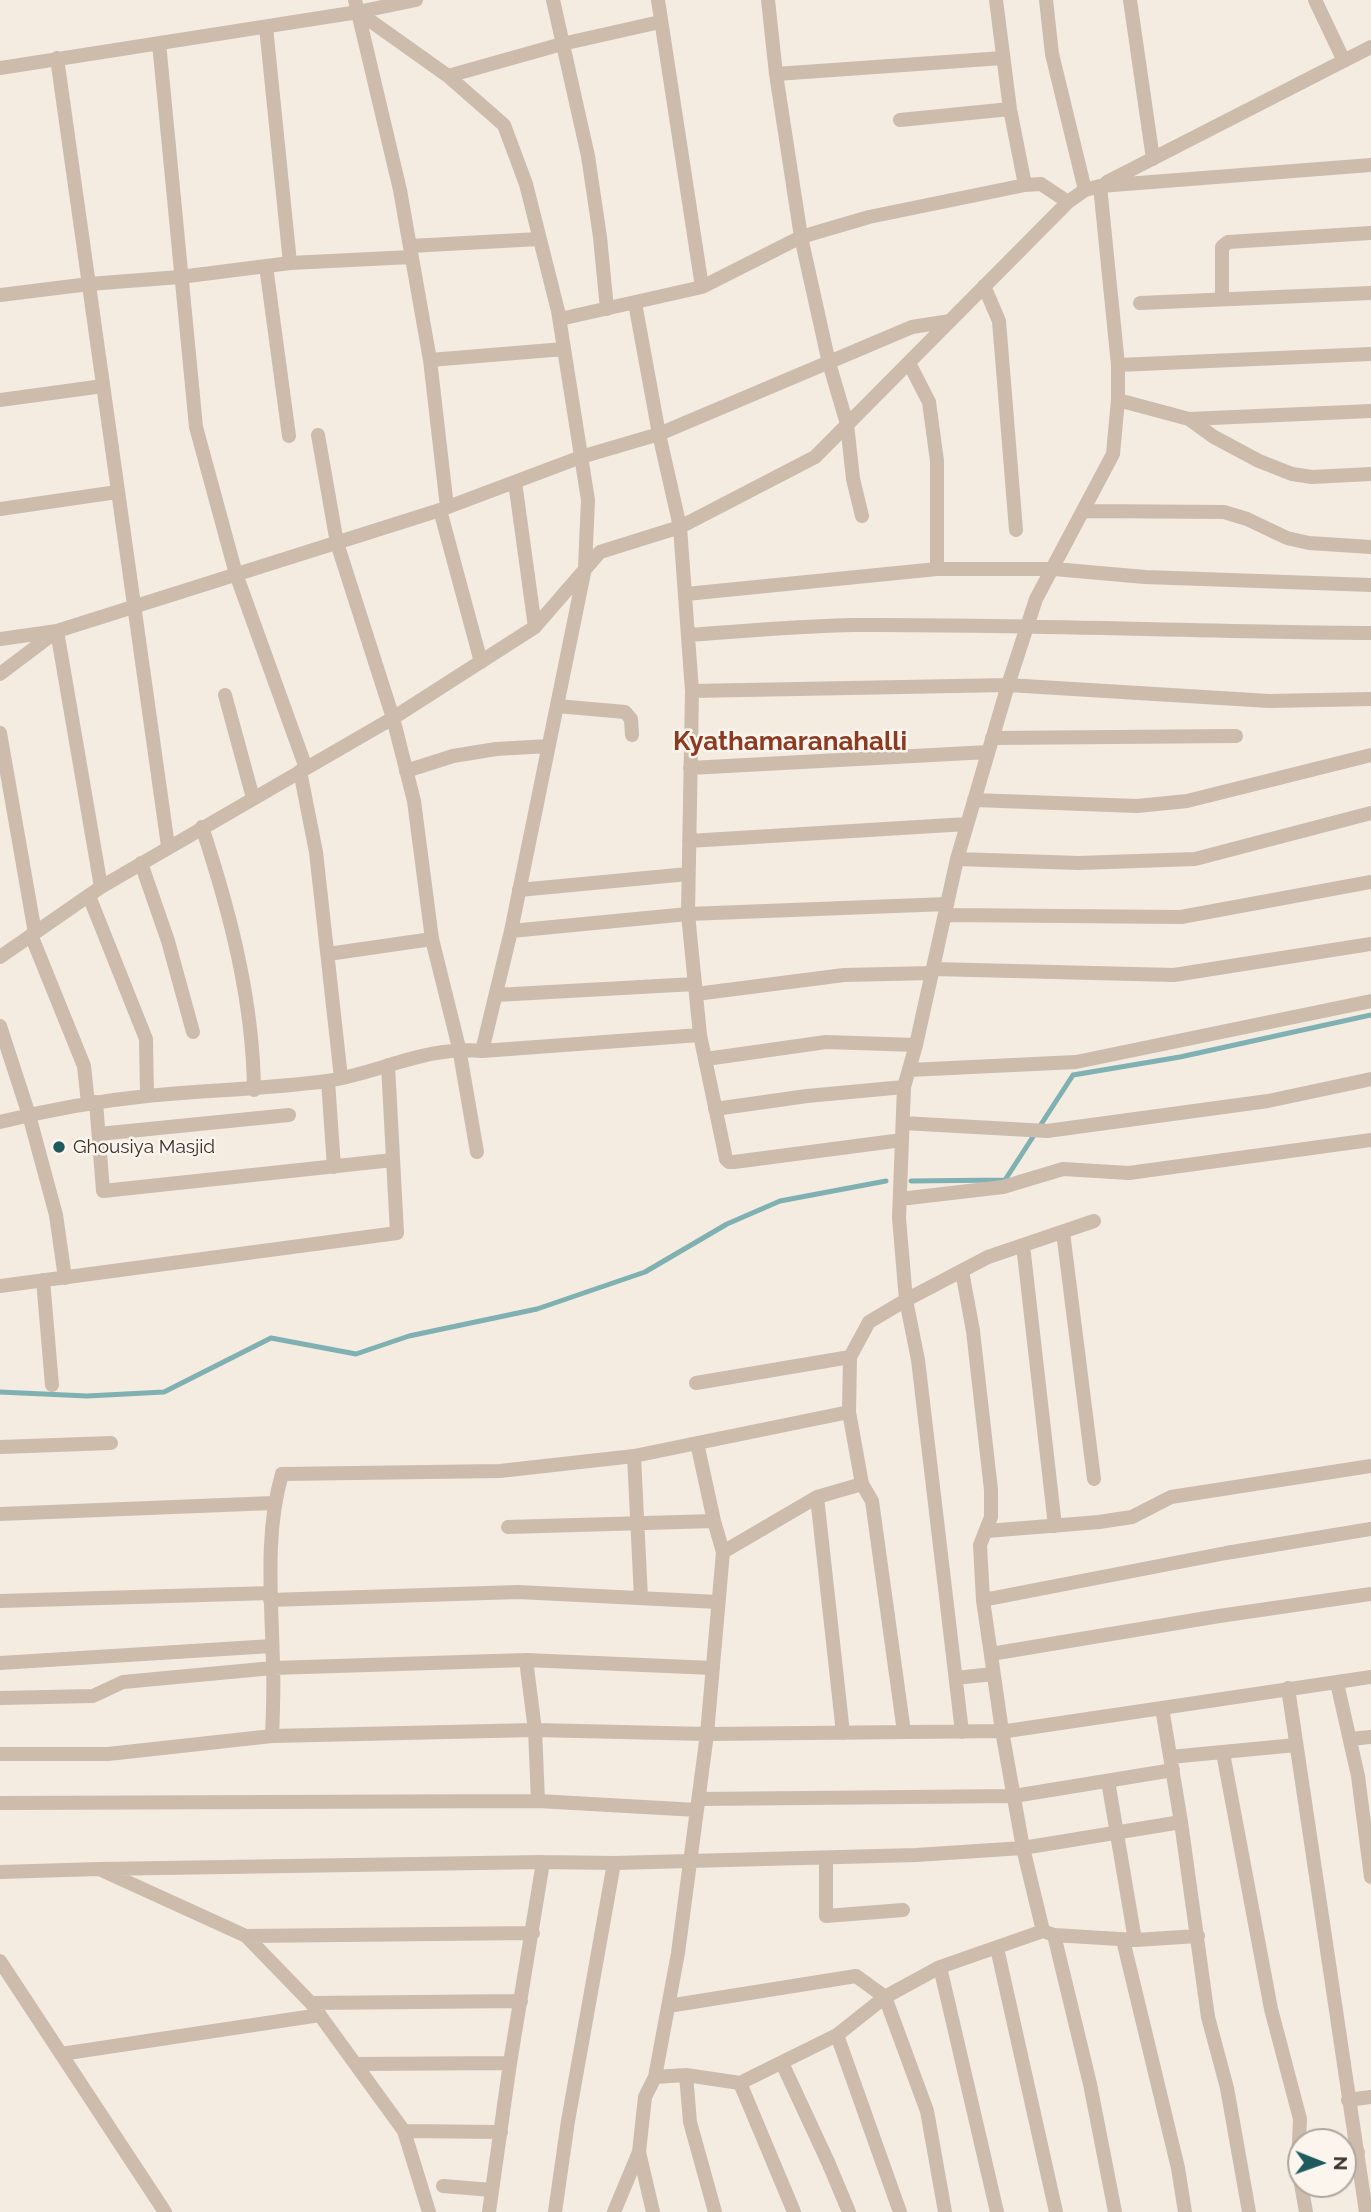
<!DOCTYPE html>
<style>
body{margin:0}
#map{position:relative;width:1371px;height:2212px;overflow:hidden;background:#f4ebe1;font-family:Raleway,sans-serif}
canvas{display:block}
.north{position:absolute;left:1287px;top:2128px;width:70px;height:70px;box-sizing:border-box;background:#fbf5ee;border:2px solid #aea6a0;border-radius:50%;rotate:91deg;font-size:19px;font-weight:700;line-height:28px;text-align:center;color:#3b302b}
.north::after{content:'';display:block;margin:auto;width:24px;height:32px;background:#1f5a5e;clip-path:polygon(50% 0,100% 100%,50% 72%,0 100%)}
</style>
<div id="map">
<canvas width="1371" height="2212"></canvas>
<div class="north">N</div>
</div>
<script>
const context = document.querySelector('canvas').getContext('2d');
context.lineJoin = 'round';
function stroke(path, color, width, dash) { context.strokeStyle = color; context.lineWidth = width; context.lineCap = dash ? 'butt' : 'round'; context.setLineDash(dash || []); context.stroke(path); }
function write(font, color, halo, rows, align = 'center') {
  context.font = font + ' Raleway,sans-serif'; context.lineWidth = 5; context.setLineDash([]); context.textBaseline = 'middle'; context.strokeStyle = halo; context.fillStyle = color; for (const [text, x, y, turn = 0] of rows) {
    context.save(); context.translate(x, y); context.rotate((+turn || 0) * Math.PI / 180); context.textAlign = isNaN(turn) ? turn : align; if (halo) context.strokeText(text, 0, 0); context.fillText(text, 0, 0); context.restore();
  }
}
stroke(new Path2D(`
 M 911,1181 L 1005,1180 L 1073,1075 L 1180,1057 L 1371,1015
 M 0,1392 L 87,1396 L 164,1392 L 271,1338 L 356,1354 L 409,1336 L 537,1309 L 645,1272 L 727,1224 L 780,1201 L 886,1181`), '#7fb0b2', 5);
stroke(new Path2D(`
 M 355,0 L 400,190 L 430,360 L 447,507
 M 553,0 L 588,156 L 600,237 L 607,309
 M 658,0 L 702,287
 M 768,0 L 776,74 L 801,237 L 829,363 L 847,424 L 853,479 L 862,516
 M 996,0 L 1010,109 L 1025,185 L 1041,184 L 1068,202
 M 1046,0 L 1052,54 L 1085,190
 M 1130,0 L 1153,159
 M 1315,0 L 1344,61
 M 358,12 L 448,76 L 504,125 L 526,184 L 558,311 L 588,500 L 585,568 L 511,931 L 482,1051
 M 266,27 L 290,263
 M 159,43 L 196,427 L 236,574 L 306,768
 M 57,58 L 168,846
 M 0,68 L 358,12 L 416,0
 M 776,74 L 1003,58
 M 448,76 L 562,44 L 660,22
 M 900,120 L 1010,109
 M 1107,182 L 1371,47
 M 410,246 L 539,239
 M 266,266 L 289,436
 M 984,286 L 999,321 L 1016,530
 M 0,295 L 89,284 L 180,277 L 290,263 L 411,257
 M 1222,299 L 1222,247 L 1228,242 L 1371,233
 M 635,303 L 659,434 L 680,527 L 692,691 L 688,914 L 700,1035 L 726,1159 L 729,1162 L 734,1162 L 902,1140
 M 1140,303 L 1371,293
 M 560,319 L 702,287 L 801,237 L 869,217 L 1025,185
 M 430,360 L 564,349
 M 909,363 L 929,402 L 937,461 L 937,569
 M 1118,365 L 1371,354
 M 0,400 L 103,386
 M 1118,400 L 1189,419 L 1214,437 L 1259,461 L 1292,474 L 1312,477 L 1371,474
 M 1189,419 L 1371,411
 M 318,435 L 337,543 L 393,718 L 414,801 L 432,939 L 459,1048 L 477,1152
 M 515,482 L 535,627
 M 0,509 L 117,492
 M 440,510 L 481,662
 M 1084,511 L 1224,512 L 1247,519 L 1287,538 L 1309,543 L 1371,547
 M 686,594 L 937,569 L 1054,569 L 1145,577 L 1371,585
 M 689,635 C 744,631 799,626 854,625 C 1026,624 1199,632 1371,633
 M 0,639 L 57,631 L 440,510 L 581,457 L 659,434 L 912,327 L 950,321
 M 0,674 L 57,631 L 101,887
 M 692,691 L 1008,685 L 1269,701 L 1371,699
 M 225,695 L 253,798
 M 557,706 L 625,712 L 631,719 L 632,735
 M 0,733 L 35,933
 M 992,738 L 1236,736
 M 690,768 L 988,752
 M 300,771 L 316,852 L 341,1078
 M 406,771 L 453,756 L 496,749 L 549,746
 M 974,800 L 1137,806 L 1187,801 L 1371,755
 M 202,827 C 230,912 253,1000 254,1090
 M 689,841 L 967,824
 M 957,859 L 1079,863 L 1195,859 L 1371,813
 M 141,863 L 168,941 L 193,1032
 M 519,890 L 688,874
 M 89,896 L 146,1039 L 147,1096
 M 945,915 L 1181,917 L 1371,882
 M 511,931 L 688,914 L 947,904
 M 31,935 L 84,1066 L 88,1103
 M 328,954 L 432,939
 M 0,957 L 101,887 L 393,718 L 535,627 L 600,552 L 680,527 L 815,457 L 1068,202 L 1085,190 L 1100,186 L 1371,165
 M 933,969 L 1174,975 L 1371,944
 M 696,994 L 844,975 L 932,973
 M 496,995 L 695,984
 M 0,1026 L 29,1115 L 56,1215 L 65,1278
 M 706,1059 L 826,1042 L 916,1045
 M 909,1070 L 1076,1062 L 1371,1001
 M 328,1081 L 334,1167
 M 96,1102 L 103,1191 L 393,1160
 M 715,1109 L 807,1096 L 904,1087
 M 0,1122 C 48,1110 97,1101 147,1096 C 207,1090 267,1089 327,1081 C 379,1073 429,1045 482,1051 L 700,1035
 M 903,1123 L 1047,1131 L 1268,1101 L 1371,1079
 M 99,1134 L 289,1115
 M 900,1199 L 1003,1187 L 1063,1169 L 1129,1173 L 1371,1140
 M 1063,1232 L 1094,1479
 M 1023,1245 L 1055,1526
 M 962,1271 L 973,1331 L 991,1490 L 991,1517 L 980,1545 L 983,1600 L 1002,1731 L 1023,1848 L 1043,1931
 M 43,1280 L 52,1385
 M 0,1286 L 397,1233 L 388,1065
 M 696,1383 L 850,1357
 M 697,1443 L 714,1521 L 723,1552
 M 0,1447 L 111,1443
 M 634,1456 L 641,1598
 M 862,1484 L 872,1501 L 904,1732
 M 817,1497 L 843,1733
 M 0,1514 L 273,1503
 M 508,1527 L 714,1521
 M 987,1531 L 1099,1522 L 1132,1517 L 1171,1497 L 1371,1466
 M 270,1600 L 518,1592 L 718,1602
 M 983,1600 L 1226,1553 L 1371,1529
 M 0,1601 L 271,1593
 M 991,1654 L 1219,1616 L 1371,1594
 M 526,1660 L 535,1730 L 538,1801
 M 0,1663 L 272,1646
 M 956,1678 L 993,1674
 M 1337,1683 L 1358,1776 L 1371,1877
 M 1288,1688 L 1366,2212
 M 0,1698 L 93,1696 L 123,1682 L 273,1668 L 526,1660 L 713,1668
 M 1162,1708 L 1181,1822 L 1208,2017 L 1227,2088 L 1249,2212
 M 962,1732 L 918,1360 L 906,1300 L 988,1257 L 1094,1221
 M 272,1736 C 273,1713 274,1689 273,1666 C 272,1603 264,1535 282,1474 L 500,1471 L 634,1456 L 849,1412
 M 1350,1739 L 1371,1737
 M 1223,1753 L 1271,2009 L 1300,2119 L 1298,2162 L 1301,2182
 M 0,1754 L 108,1754 L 272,1736 L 535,1730 L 707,1734 L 1007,1731 L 1371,1677
 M 1170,1757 L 1296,1745
 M 1108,1781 L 1135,1940
 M 699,1799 L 1014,1796 L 1173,1770
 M 0,1803 L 538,1801 L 697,1810
 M 826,1858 L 826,1916 L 903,1910
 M 99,1869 L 543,1862 L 614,1863 L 916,1855 L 1023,1848 L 1181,1822
 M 0,1872 L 99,1869 L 246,1936 L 311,2003 L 404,2131 L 429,2212
 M 1054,1935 L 1090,2084 L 1115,2212
 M 246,1936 L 533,1933
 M 1123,1940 L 1178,2168 L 1185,2212
 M 997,1948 L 1056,2212
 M 0,1961 L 165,2212
 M 940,1967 L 997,2212
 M 311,2003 L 521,2001
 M 668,2006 L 856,1976 L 885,1997 L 927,2111 L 945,2212
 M 837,2035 L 900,2212
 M 61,2054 L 320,2015
 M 782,2063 L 828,2162 L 849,2212
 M 357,2064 L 510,2063
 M 686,2075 L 690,2122 L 715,2212
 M 655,2077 L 686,2075 L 740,2083 L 837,2035 L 885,1997 L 940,1967 L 1043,1931 L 1054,1935 L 1135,1940 L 1198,1936
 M 740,2083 L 794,2212
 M 1348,2100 L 1371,2097
 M 404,2131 L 501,2132
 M 639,2152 L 653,2212
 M 1343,2155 L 1358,2152
 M 1301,2184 L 1306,2212
 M 443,2186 L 492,2190
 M 489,2212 L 510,2063 L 543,1862
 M 555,2212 L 568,2121 L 614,1863
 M 614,2212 L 639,2152 L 645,2097 L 655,2077 L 678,1953 L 707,1734 L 723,1552 L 817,1497 L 862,1484 L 849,1412 L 850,1357 L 869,1322 L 906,1300 L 899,1218 L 904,1087 L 916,1045 L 957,859 L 1008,685 L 1036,599 L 1113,454 L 1118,400 L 1118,365 L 1100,186`), '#cdbbac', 14);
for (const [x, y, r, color] of [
 [59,1147,7,"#1f5a5e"]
]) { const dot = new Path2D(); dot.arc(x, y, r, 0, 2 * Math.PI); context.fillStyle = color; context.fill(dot); stroke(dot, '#fbf5ee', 2.5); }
write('19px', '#3b302b', '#fbf5ee', [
 ["Ghousiya Masjid",73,1147]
], 'left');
write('bold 26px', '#8c3b22', '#fbf5ee', [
 ["Kyathamaranahalli",790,742]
]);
</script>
